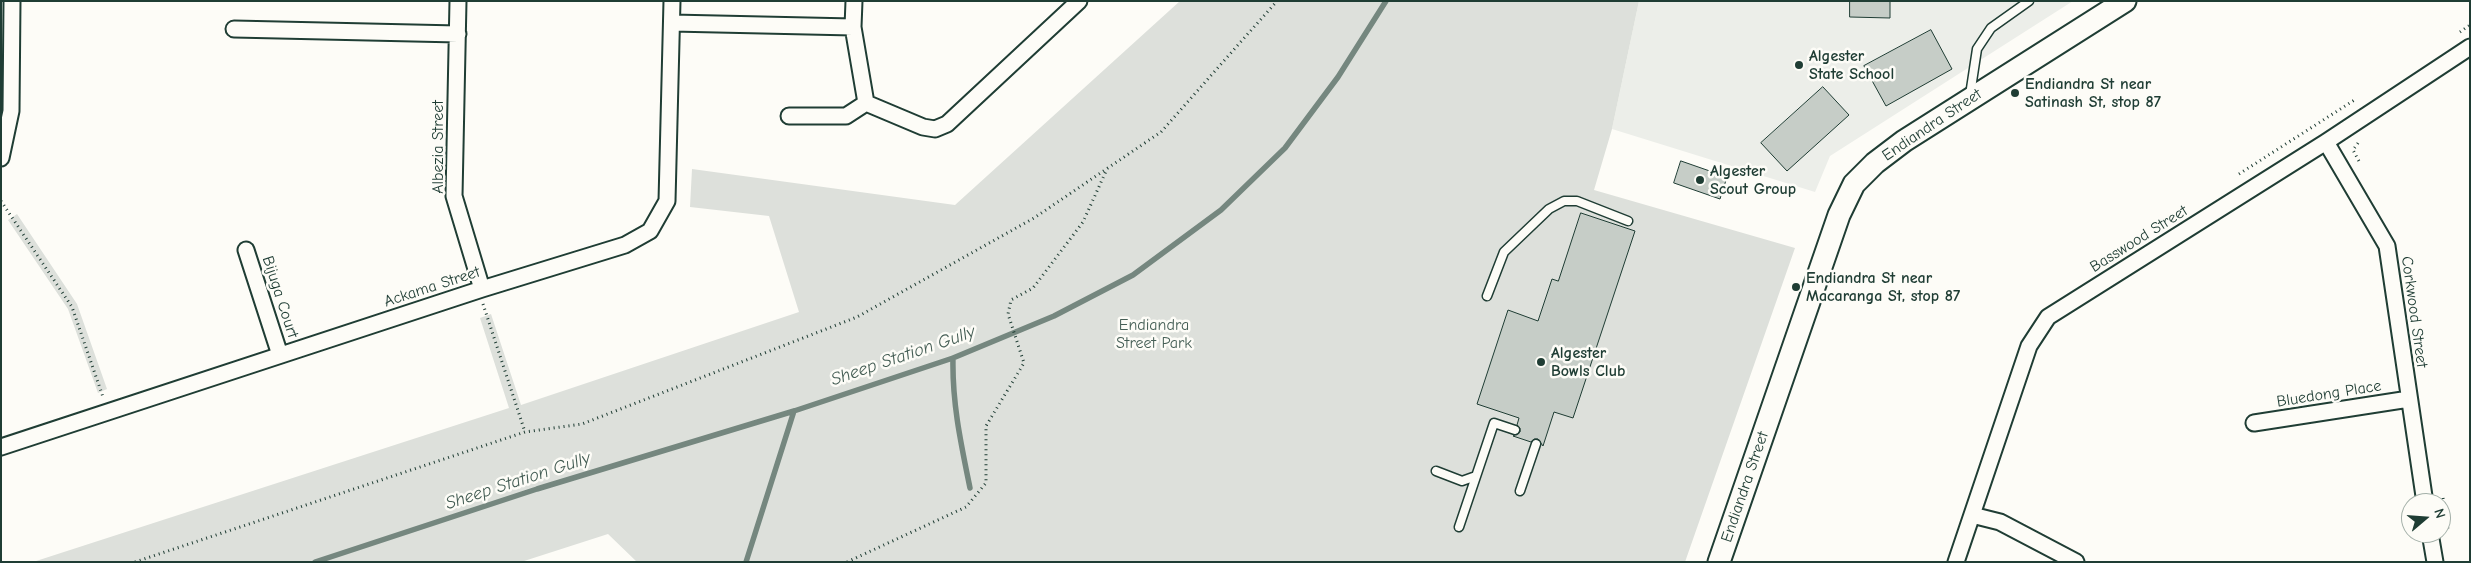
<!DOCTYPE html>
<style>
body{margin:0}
#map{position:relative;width:2471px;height:563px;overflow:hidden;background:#fdfcf7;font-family:"Comic Neue",sans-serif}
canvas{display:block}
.frame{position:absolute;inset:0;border:2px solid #1f3d34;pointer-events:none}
.north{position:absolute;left:2401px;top:493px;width:50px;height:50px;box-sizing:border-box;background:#fdfcf7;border:1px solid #a4b0a9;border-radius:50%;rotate:72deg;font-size:14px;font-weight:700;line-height:20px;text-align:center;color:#1f3d34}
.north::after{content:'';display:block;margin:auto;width:18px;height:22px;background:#1f3d34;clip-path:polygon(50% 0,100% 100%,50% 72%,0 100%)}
</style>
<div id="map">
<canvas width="2471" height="563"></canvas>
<div class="frame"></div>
<div class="north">N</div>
</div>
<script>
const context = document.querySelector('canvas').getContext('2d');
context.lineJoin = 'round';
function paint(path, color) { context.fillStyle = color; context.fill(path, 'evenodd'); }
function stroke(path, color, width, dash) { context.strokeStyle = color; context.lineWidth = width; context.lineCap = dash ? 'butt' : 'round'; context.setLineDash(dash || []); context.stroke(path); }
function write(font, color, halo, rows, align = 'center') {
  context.font = font + ' "Comic Neue",sans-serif'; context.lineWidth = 5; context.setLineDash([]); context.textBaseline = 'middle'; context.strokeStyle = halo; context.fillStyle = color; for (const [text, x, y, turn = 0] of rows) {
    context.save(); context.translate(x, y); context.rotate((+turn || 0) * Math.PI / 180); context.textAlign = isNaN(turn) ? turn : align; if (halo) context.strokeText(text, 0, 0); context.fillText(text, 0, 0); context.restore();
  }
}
paint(new Path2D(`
 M 1639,1 L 2073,1 L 1830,156 L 1815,192 L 1612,129 Z`), '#eceee9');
paint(new Path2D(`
 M 1180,1 L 1639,1 L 1612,129 L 1594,190 L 1795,248 L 1685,562 L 637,562 L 608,534 L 521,562 L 33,562 L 509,408 L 480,318 L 491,314 L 521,405 L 799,312 L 769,216 L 690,207 L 692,169 L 955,205 Z
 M 17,214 L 77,304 L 107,389 L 98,393 L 68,309 L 8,220 Z`), '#dde0db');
stroke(new Path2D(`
 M 953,358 C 952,403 961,444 970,488
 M 315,562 L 537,489 L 794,411 L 953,358 L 1054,316 L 1133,275 L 1221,210 L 1285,148 L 1338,77 L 1386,1
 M 746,562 L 794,411`), '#75877f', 5.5);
const building = new Path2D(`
 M 1850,1 L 1890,1 L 1890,18 L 1850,17 Z
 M 1931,30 L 1952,69 L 1886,106 L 1864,66 Z
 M 1823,87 L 1849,115 L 1787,171 L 1761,143 Z
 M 1681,161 L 1727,177 L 1720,199 L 1674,183 Z
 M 1581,213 L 1635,231 L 1573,418 L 1554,412 L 1543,446 L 1538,439 L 1534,439 L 1531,442 L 1513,436 L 1520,432 L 1520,428 L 1517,425 L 1519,418 L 1477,404 L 1508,310 L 1538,321 L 1552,279 L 1558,281 Z`);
paint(building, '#c6cdc7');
stroke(building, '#1f3d34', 1);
const lane = new Path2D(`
 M 1970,95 L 1977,49 L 1991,28 L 2029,1
 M 1487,296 L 1504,252 L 1549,209 L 1564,201 L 1577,201 L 1628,221
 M 1436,471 L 1462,481 L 1476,476
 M 1520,491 L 1536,444
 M 1459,527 L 1494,423 L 1515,430`);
const street = new Path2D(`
 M 458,1 L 454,196 L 482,289
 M 854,1 L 853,27 L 866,103 L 923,127 L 935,129 L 947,124 L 1079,1
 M 672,23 L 853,27
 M 234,29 L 458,34
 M 789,116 L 846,116 L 866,103
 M 2326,142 L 2387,246 L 2425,503
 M 1,158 L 11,111 L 12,1
 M 246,250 L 280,355
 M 2254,423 L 2409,399
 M 1,447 L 482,289 L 625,245 L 650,231 L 667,201 L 672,1
 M 1972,515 L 2000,522 L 2076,562
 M 2430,533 L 2435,562
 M 1956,562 L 2029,346 L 2048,317 L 2326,142 L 2470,47`);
const secondary = new Path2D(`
 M 1719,562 L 1839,215 L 1854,184 L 1875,163 L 1904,141 L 2125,1`);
stroke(lane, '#1f3d34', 11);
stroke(street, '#1f3d34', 19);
stroke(secondary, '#1f3d34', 25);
stroke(new Path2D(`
 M 2460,32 L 2470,25
 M 2358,143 L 2353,150 L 2360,163
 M 2239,174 L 2356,99
 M 1,201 L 72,307 L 103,397
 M 483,304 L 525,432
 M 2443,498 L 2448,529
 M 135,562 L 525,432 L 582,424 L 857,317 L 1034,218 L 1161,132 L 1277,1
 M 847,562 L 966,507 L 986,483 L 986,426 L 1024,363 L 1008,314 L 1011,300 L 1033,288 L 1083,222 L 1107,169`), '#1f3d34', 3, [1, 4]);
stroke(lane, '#fdfcf7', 8);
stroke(street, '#fdfcf7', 15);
stroke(secondary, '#fdfcf7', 21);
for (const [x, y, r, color] of [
 [1799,65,5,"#1f3d34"],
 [2015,93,5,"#1f3d34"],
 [1700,180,5,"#1f3d34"],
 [1796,287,5,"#1f3d34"],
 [1541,362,5,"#1f3d34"]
]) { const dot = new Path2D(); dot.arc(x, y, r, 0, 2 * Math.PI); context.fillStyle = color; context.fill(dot); stroke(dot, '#fdfcf7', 2); }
write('bold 16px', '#1f3d34', '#fdfcf7', [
 ["Algester",1809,56],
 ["State School",1809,74],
 ["Endiandra St near",2025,84],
 ["Satinash St, stop 87",2025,102],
 ["Algester",1710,171],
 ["Scout Group",1710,189],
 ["Endiandra St near",1806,278],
 ["Macaranga St, stop 87",1806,296],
 ["Algester",1551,353],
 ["Bowls Club",1551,371]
], 'left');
write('16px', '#1f3d34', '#fdfcf7', [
 ["Endiandra Street",1932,125,-34],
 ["Albezia Street",438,147,-90],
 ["Basswood Street",2139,239,-32],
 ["Ackama Street",432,287,-18],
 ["Bijuga Court",280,297,72],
 ["Corkwood Street",2414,312,82],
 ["Bluedong Place",2329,394,-9],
 ["Endiandra Street",1745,487,-71]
]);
write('16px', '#455e55', '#fdfcf7', [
 ["Endiandra",1154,325],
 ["Street Park",1154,343]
]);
write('italic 18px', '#435c53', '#fdfcf7', [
 ["Sheep Station Gully",903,356,-19],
 ["Sheep Station Gully",518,481,-18]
]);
</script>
